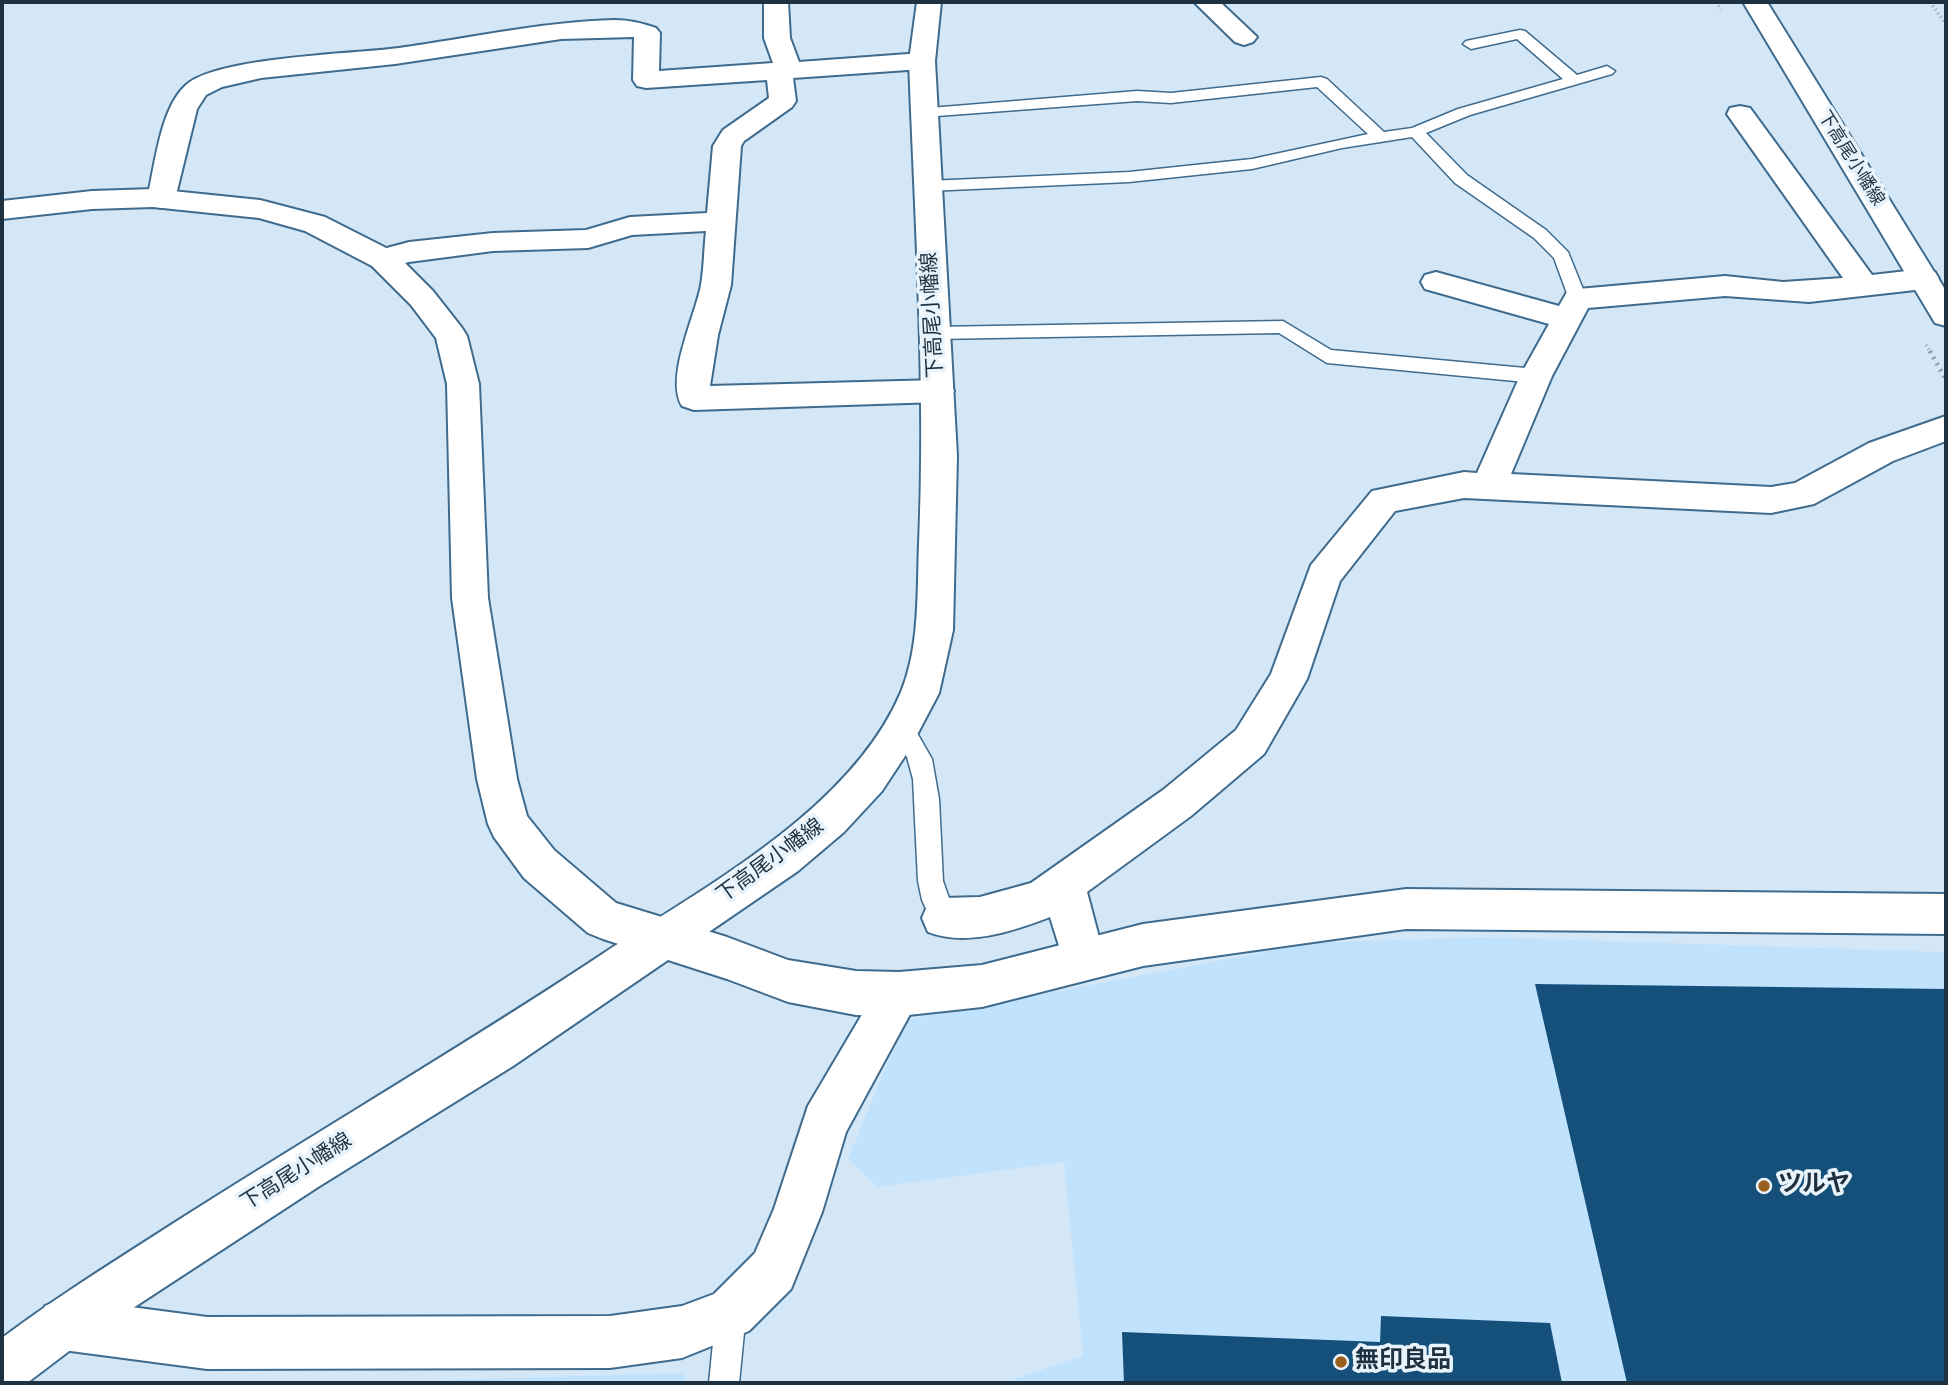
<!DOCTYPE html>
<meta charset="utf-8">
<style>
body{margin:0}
#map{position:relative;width:1948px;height:1385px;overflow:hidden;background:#d4e7f7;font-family:"Source Sans 3",sans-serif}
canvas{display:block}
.frame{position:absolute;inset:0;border:4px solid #1e3141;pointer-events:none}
</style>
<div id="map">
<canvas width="1948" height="1385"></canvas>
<div class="frame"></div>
</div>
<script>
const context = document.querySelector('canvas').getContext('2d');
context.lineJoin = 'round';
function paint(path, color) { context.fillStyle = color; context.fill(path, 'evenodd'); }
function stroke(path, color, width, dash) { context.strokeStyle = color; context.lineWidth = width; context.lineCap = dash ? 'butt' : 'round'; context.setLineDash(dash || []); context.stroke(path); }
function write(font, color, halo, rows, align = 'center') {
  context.font = font + ' "Source Sans 3","Noto Sans JP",sans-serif'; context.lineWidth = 7; context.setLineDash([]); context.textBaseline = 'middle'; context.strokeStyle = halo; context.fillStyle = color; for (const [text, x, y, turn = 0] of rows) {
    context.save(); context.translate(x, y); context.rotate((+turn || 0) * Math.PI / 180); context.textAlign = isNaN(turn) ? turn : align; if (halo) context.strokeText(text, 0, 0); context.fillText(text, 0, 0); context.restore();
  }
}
paint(new Path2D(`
 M 1480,937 L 1946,952 L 1946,1383 L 1003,1383 L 1083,1356 L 1064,1162 L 877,1187 L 848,1159 L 905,1020 L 1313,943 Z
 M 682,1373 L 689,1383 L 342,1383 Z`), '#c1e2fd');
paint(new Path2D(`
 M 1535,984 L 1946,989 L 1946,1383 L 1627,1383 Z
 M 1381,1316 L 1550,1323 L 1562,1383 L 1124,1383 L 1122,1332 L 1380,1342 Z`), '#145079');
const service = new Path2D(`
 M 1520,30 L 1525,31 L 1577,75 L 1607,66 L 1615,71 L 1612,74 L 1470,115 L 1426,133 L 1467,175 L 1546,230 L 1568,252 L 1587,299 L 1578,305 L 1569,299 L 1554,258 L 1534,238 L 1455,183 L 1412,137 L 1342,148 L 1252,169 L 1129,182 L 928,191 L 920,186 L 928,181 L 1129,172 L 1252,159 L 1368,134 L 1317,87 L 1171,103 L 1137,101 L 924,117 L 918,115 L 916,112 L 918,109 L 1137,91 L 1171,93 L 1321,77 L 1327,79 L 1384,132 L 1412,128 L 1458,109 L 1563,79 L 1517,39 L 1471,49 L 1463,44 L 1466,41 Z
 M 1283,321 L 1331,350 L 1536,369 L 1543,371 L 1546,376 L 1543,381 L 1536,383 L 1327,363 L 1279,333 L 935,339 L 928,337 L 926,333 L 928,329 L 935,327 Z
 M 901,716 L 909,719 L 932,759 L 939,799 L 943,881 L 956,918 L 952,926 L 943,930 L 934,926 L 922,900 L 918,881 L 913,779 L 907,757 L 889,726 L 893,719 Z
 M 731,1298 L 742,1302 L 746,1313 L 739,1383 L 709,1383 L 716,1313 L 720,1302 Z`);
const minor = new Path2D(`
 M 764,2 L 788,2 L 790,38 L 799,62 L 922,53 L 931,56 L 935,61 L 931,66 L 922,69 L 793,78 L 796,101 L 792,107 L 744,141 L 741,146 L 731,285 L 718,335 L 710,386 L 938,380 L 949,383 L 954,391 L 949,399 L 938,402 L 694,410 L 682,406 C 665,377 695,317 701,285 C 704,268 704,249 706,231 L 632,235 L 588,248 L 493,251 L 409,262 L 383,269 L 372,266 L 368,259 L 372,252 L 409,242 L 493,233 L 586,230 L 630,217 L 707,213 L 713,146 L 723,130 L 769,98 L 767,80 L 646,88 L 637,86 L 633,80 L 634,37 L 561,39 L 395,64 L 261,78 L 222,87 L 206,95 L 197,109 L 175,199 L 171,205 L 161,208 L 151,205 L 147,199 C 155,166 160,108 186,85 C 217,57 353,54 399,48 C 471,38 542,22 614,20 C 629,20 642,23 656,28 L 660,33 L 659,71 L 773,63 L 764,38 Z
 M 1194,2 L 1220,2 L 1257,37 L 1253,42 L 1244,45 L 1235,42 Z
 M 1740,106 L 1750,108 L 1872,275 L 1924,269 L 1935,272 L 1939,279 L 1935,286 L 1924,289 L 1809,302 L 1725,296 L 1588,308 L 1552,376 L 1511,474 L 1771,487 L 1795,483 L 1869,443 L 1946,416 L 1946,441 L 1893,461 L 1814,504 L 1771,513 L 1464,498 L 1395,511 L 1340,581 L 1307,679 L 1264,754 L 1191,816 L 1087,892 L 1105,960 L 1098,975 L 1083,981 L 1068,975 L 1050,917 C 1014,931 966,947 928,932 L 922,918 L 928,904 L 943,898 L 980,897 L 1031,883 L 1163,790 L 1236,730 L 1271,674 L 1311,565 L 1372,491 L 1464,472 L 1477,473 L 1520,376 L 1549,324 L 1425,289 L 1421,282 L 1425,275 L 1436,272 L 1559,306 L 1567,292 L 1578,289 L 1725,276 L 1783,282 L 1843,278 L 1727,114 L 1730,108 Z
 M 899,972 L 915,979 L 921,994 L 846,1132 L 822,1212 L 791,1289 L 749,1331 L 682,1358 L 610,1368 L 207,1369 L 63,1350 L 45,1342 L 37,1324 L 45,1306 L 63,1298 L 207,1317 L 610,1316 L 682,1306 L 714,1294 L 755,1253 L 774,1209 L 808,1106 L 883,979 Z`);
const tertiary = new Path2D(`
 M 153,189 L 260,200 L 325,217 L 394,252 L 433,291 L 462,328 L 467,336 L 479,384 L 488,598 L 517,779 L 527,816 L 554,850 L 616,903 L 727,937 L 788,960 L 856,971 L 899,972 L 982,965 L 1143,924 L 1406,889 L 1946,894 L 1946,934 L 1406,929 L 1143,966 L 982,1007 L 899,1016 L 856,1015 L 788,1002 L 727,979 L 603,939 L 588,933 L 524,878 L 494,837 L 488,824 L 477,779 L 452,598 L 447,384 L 436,338 L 411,305 L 372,266 L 305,231 L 259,218 L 153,207 L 92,209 L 2,219 L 2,201 L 92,191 Z`);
const secondary = new Path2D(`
 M 917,2 L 941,2 L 935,61 L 957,456 L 953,630 L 939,693 L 909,750 L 882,791 L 844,832 L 798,871 L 513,1066 L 318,1187 L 81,1342 L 27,1383 L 2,1383 L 2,1338 C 58,1296 118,1259 177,1221 C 318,1131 462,1047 601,955 C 704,887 851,810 901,692 C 920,646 917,592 919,544 C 926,383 915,222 909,61 Z
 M 1743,2 L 1767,2 L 1946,291 L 1946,326 L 1935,323 Z`);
stroke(service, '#3e6b8e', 3);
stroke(minor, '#3e6b8e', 4);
stroke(tertiary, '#3e6b8e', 4);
stroke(secondary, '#3e6b8e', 4);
stroke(new Path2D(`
 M 1716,2 L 1721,10
 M 1930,2 L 1946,24
 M 1926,345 L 1931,353`), '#899cac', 3.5, [1, 3.5]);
stroke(new Path2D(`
 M 1930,351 L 1946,380`), '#899cac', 4.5, [2, 5]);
paint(service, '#fff');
paint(minor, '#fff');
paint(tertiary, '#fff');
paint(secondary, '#fff');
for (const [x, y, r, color] of [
 [1764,1186,7,"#995f1e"],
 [1341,1362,7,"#995f1e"]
]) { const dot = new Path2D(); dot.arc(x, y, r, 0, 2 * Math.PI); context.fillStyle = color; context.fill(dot); stroke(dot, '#e9f3fb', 2.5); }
write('18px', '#1e3141', '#e9f3fb', [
 ["下高尾小幡線",1850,159,58]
]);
write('21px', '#1e3141', '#e9f3fb', [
 ["下高尾小幡線",934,315,-93],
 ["下高尾小幡線",771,862,-36],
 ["下高尾小幡線",297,1173,-32]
]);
write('bold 24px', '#1e3141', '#e9f3fb', [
 ["ツルヤ",1778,1186],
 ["無印良品",1355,1362]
], 'left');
</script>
